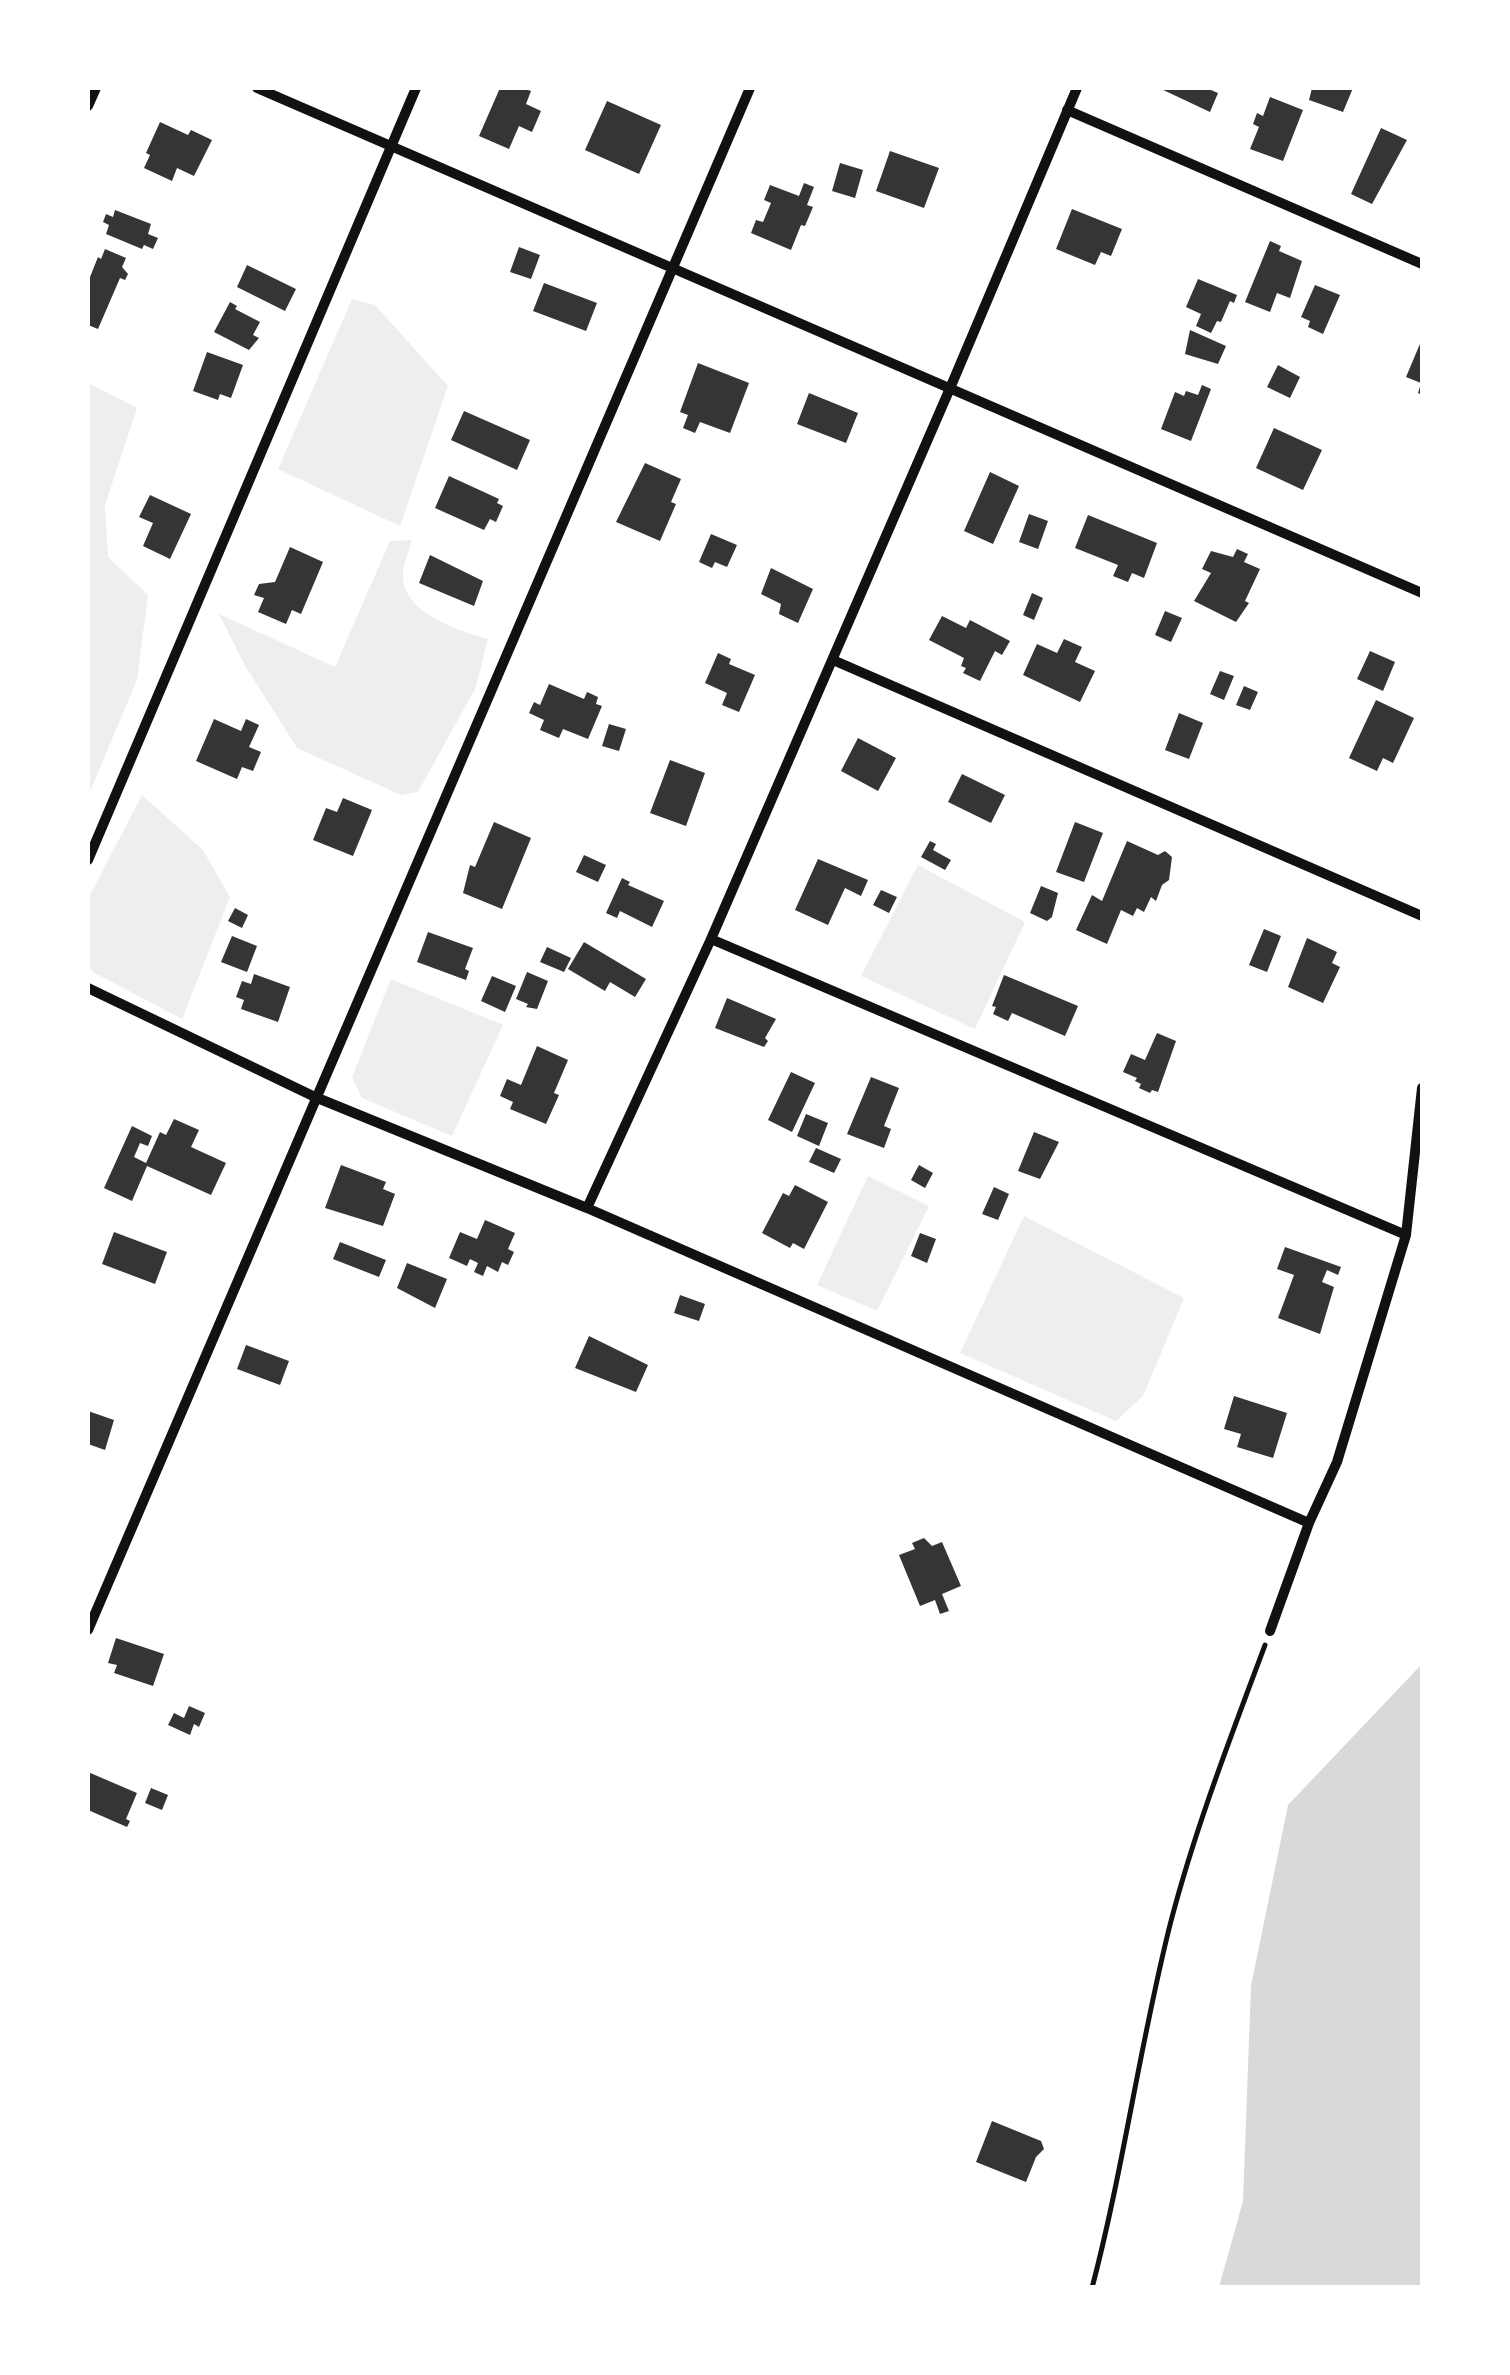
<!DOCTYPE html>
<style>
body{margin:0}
#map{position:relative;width:1510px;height:2375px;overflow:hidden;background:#fff;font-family:"IBM Plex Serif",serif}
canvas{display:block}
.frame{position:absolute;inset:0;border:90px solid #fff;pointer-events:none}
</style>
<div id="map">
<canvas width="1510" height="2375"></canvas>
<div class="frame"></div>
</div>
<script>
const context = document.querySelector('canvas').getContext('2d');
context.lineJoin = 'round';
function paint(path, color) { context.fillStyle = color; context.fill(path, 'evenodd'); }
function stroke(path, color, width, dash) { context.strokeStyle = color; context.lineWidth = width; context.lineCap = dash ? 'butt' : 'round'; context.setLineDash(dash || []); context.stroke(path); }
paint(new Path2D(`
 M 352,299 L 375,305 L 448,386 L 400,526 L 278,469 Z
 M 88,383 L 137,408 L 105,505 L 108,557 L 148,595 L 137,680 L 88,796 Z
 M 412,540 C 409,550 404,562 403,572 C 400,613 458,630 488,639 L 476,687 L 418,792 L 401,795 L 297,748 L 244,664 L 219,614 L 335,667 L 390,541 Z
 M 142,795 L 203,850 L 230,897 L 182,1019 L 93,972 L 88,964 L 88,899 Z
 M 918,865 L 1025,922 L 975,1029 L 861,976 Z
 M 391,979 L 503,1025 L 452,1136 L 362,1098 L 352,1077 Z
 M 868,1176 L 929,1206 L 877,1311 L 817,1285 Z
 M 1024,1216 L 1184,1298 L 1143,1396 L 1116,1421 L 960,1353 Z`), '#eee');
paint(new Path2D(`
 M 1422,1664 L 1422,2287 L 1219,2287 L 1243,2201 L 1251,1986 L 1288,1805 Z`), '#d9d9d9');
paint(new Path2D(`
 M 500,88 L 522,88 L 531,91 L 526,104 L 541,111 L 532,132 L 519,126 L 509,149 L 479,136 Z
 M 1159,88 L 1206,88 L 1218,93 L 1210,112 Z
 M 1312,88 L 1353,88 L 1343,112 L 1309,100 Z
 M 1270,97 L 1303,110 L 1283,161 L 1250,149 L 1259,127 L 1253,124 L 1257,113 L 1263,116 Z
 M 607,101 L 661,125 L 639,174 L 585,150 Z
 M 160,122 L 188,135 L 191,130 L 212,140 L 194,176 L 177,168 L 172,181 L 144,168 L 150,155 L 146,153 Z
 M 1381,128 L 1407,140 L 1372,204 L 1351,194 Z
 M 890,151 L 939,168 L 924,208 L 876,191 Z
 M 840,163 L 863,170 L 855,198 L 832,191 Z
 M 804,183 L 814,187 L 807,205 L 813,207 L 805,226 L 801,225 L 791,250 L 751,233 L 756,220 L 763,222 L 771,203 L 764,200 L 770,185 L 799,196 Z
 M 1072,209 L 1122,229 L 1111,256 L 1101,252 L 1095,265 L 1056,249 Z
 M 115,210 L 151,224 L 148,234 L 158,238 L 153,249 L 144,245 L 142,249 L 106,234 L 109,225 L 103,222 L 106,214 L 113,217 Z
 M 1270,241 L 1281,246 L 1279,251 L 1302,261 L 1290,298 L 1277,293 L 1270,312 L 1245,302 Z
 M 519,247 L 540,255 L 531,279 L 510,272 Z
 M 105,249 L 126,258 L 122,267 L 128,274 L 125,280 L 120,278 L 98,329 L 88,325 L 88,282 L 98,257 L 101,259 Z
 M 247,265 L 296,289 L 285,311 L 237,287 Z
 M 1198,279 L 1237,295 L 1234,303 L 1230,301 L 1221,322 L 1217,321 L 1211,333 L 1196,326 L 1201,314 L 1186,307 Z
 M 544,283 L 597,303 L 586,331 L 533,311 Z
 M 1315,285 L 1340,295 L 1323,334 L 1308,327 L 1310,321 L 1301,317 Z
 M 230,302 L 237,306 L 235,309 L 260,322 L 253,335 L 259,338 L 249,350 L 214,332 Z
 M 1190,330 L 1226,346 L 1218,364 L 1185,354 Z
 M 1422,339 L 1422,395 L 1418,393 L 1421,383 L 1406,377 Z
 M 207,352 L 243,365 L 231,398 L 220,394 L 218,400 L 193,391 Z
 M 698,363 L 749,383 L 730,433 L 700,422 L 695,433 L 683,428 L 688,415 L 680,412 Z
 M 1278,365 L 1300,377 L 1290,398 L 1267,387 Z
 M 1202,385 L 1211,389 L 1191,441 L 1161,429 L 1175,392 L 1184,396 L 1186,391 L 1198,395 Z
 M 809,393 L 858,413 L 846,443 L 797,424 Z
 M 464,411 L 530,440 L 517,470 L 451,440 Z
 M 1274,428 L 1322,450 L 1303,490 L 1256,468 Z
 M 645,463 L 681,479 L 671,502 L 676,504 L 660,541 L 616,522 Z
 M 990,472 L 1019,486 L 993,544 L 964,531 Z
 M 449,476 L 499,499 L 497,503 L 503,506 L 496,522 L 490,519 L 484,530 L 435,508 Z
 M 150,495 L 191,514 L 170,559 L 143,546 L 153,523 L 139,517 Z
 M 1029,514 L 1048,521 L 1038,549 L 1019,542 Z
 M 1088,515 L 1157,543 L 1144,578 L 1132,573 L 1128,582 L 1113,576 L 1118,565 L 1075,548 Z
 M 711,534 L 737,545 L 727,567 L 715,562 L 712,568 L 699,562 Z
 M 290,547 L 323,562 L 301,614 L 292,610 L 286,624 L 258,612 L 264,598 L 254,595 L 259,584 L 275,582 Z
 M 1237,549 L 1248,554 L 1244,562 L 1260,569 L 1245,601 L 1249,603 L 1236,622 L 1194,601 L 1211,573 L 1202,569 L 1211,551 L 1233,557 Z
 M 430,555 L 483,581 L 474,606 L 419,583 Z
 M 771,568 L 813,589 L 798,623 L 779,614 L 781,604 L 761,594 Z
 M 1032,593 L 1043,598 L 1034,620 L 1023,615 Z
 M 1165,611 L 1182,618 L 1171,642 L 1155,635 Z
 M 942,616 L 966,628 L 970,620 L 1010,641 L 1002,655 L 995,651 L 980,681 L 963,673 L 966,668 L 961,666 L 964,658 L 929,640 Z
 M 1064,639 L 1082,647 L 1075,662 L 1095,671 L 1080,702 L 1023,675 L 1037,644 L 1057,653 Z
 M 1370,651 L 1395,662 L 1383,691 L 1357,679 Z
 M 718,653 L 731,659 L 729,664 L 755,675 L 739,712 L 722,705 L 727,693 L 705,683 Z
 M 1220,671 L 1234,676 L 1224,700 L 1210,694 Z
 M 549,684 L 584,699 L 587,692 L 598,697 L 596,704 L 602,706 L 588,739 L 563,729 L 559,738 L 540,730 L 544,720 L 529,713 L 534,702 L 540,705 Z
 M 1244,686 L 1258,692 L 1250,710 L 1236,705 Z
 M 1376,700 L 1414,718 L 1393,763 L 1383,758 L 1377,771 L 1349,758 Z
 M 1179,713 L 1203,723 L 1189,759 L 1165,750 Z
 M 214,719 L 241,731 L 246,719 L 259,725 L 249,747 L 261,752 L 253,771 L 242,767 L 237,779 L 196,761 Z
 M 609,724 L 626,729 L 619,751 L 602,746 Z
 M 858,738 L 896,758 L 878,791 L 841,771 Z
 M 670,760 L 705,773 L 686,826 L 650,813 Z
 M 962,774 L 1005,795 L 991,823 L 948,802 Z
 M 343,798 L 372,810 L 353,856 L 313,840 L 326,808 L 337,812 Z
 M 494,822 L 531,838 L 502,909 L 463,893 L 470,865 L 475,867 Z
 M 1075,822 L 1103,833 L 1084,882 L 1056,872 Z
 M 930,841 L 936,844 L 933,850 L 951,860 L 945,870 L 921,857 Z
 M 1127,841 L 1158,855 L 1165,851 L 1172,857 L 1169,880 L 1162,885 L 1156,901 L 1151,897 L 1144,912 L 1137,908 L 1133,916 L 1121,910 L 1107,944 L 1076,930 L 1092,895 L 1102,901 Z
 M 584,855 L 606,865 L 598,882 L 576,872 Z
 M 818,859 L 868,880 L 861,896 L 845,888 L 828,925 L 795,910 Z
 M 622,878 L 630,882 L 628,885 L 664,901 L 652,927 L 620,911 L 617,918 L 606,913 Z
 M 1041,886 L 1058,893 L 1052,917 L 1047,921 L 1030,913 Z
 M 881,890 L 897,897 L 889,913 L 873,905 Z
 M 235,908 L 248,915 L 242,928 L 228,921 Z
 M 1264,929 L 1281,936 L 1267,972 L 1249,965 Z
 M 428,932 L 473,948 L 465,969 L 469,971 L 466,980 L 417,962 Z
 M 232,936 L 257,946 L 247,972 L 221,962 Z
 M 1307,938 L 1337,952 L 1332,963 L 1340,967 L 1323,1003 L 1288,987 Z
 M 584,942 L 646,979 L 635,997 L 610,982 L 605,991 L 568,969 Z
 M 547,947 L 571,958 L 564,972 L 540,962 Z
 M 527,972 L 548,981 L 537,1009 L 526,1007 L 528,1004 L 516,999 Z
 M 254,974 L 290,987 L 278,1022 L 241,1009 L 244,1000 L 236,997 L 242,981 L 251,984 Z
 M 1004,975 L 1078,1006 L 1065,1036 L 1012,1013 L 1008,1021 L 993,1014 L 996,1007 L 992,1006 Z
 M 492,976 L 516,986 L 505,1012 L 481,1001 Z
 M 727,998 L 776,1019 L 765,1038 L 768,1041 L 764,1047 L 715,1028 Z
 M 1157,1033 L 1176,1041 L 1158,1092 L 1152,1090 L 1150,1093 L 1139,1088 L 1141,1084 L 1135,1081 L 1137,1078 L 1123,1072 L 1131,1054 L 1145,1060 Z
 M 537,1046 L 568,1060 L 554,1093 L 559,1095 L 546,1124 L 510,1109 L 513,1102 L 500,1096 L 507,1079 L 521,1085 Z
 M 791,1072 L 815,1083 L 792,1132 L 768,1120 Z
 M 871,1077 L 899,1088 L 884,1126 L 891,1129 L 884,1148 L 847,1134 Z
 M 806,1114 L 828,1123 L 819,1146 L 797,1136 Z
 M 174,1119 L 199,1130 L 191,1147 L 226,1163 L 211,1195 L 147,1166 L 132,1201 L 104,1188 L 132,1126 L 152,1136 L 148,1146 L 140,1143 L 134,1157 L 146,1163 L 160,1132 L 166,1135 Z
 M 1034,1132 L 1059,1142 L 1040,1179 L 1018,1171 Z
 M 816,1148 L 841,1159 L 834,1173 L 809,1162 Z
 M 341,1165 L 386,1182 L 383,1189 L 395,1194 L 383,1226 L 325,1208 Z
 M 919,1165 L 933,1173 L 925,1188 L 911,1180 Z
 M 795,1185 L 828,1202 L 804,1249 L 793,1243 L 790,1248 L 762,1233 L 783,1193 L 789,1196 Z
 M 994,1187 L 1009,1194 L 998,1220 L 982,1214 Z
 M 485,1220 L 515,1233 L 508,1249 L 514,1252 L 508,1265 L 502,1262 L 498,1272 L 487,1266 L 483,1276 L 474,1272 L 478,1263 L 470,1259 L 467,1266 L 449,1258 L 460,1232 L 477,1239 Z
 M 114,1232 L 167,1252 L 155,1284 L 102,1264 Z
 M 920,1233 L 936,1239 L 927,1263 L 911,1256 Z
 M 340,1242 L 386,1260 L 379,1277 L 333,1259 Z
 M 1285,1247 L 1341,1267 L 1338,1275 L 1327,1270 L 1322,1282 L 1334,1287 L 1320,1334 L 1278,1318 L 1294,1275 L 1277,1269 Z
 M 407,1263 L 447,1279 L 435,1308 L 397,1288 Z
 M 680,1295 L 705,1304 L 699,1321 L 674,1313 Z
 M 589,1336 L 648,1365 L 636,1392 L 575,1368 Z
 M 246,1345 L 289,1361 L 280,1385 L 237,1369 Z
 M 1234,1396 L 1287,1413 L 1273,1458 L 1237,1447 L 1241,1434 L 1224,1429 Z
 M 88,1411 L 114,1420 L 105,1450 L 88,1444 Z
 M 924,1538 L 932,1546 L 942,1542 L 961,1586 L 942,1594 L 949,1611 L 940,1614 L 935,1600 L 920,1606 L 899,1555 L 915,1549 L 912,1543 Z
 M 116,1638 L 164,1654 L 153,1686 L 114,1673 L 117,1665 L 108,1663 Z
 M 189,1706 L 205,1713 L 199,1727 L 194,1724 L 190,1735 L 168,1725 L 174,1713 L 184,1718 Z
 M 88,1772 L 137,1793 L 126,1819 L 130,1821 L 127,1827 L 88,1810 Z
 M 151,1788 L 168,1795 L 162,1810 L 145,1803 Z
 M 992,2121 L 1041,2141 L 1044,2149 L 1036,2157 L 1026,2182 L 976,2162 Z`), '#353535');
stroke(new Path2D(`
 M 1092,2288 C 1124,2166 1140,2042 1171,1921 C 1196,1826 1231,1736 1265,1645`), '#111', 5);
stroke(new Path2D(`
 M 257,88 L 1422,593
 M 88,106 L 96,88
 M 1067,110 L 1422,264
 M 833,660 L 1422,916
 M 88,860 L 416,88
 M 711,939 L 1406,1235
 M 88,988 L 315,1097 L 587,1208 L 1309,1523
 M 587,1208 L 711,939 L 951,386 L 1077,88
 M 88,1630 L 750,88
 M 1270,1631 L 1309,1523 L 1337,1462 L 1406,1235 L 1422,1088`), '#111', 10);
</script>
